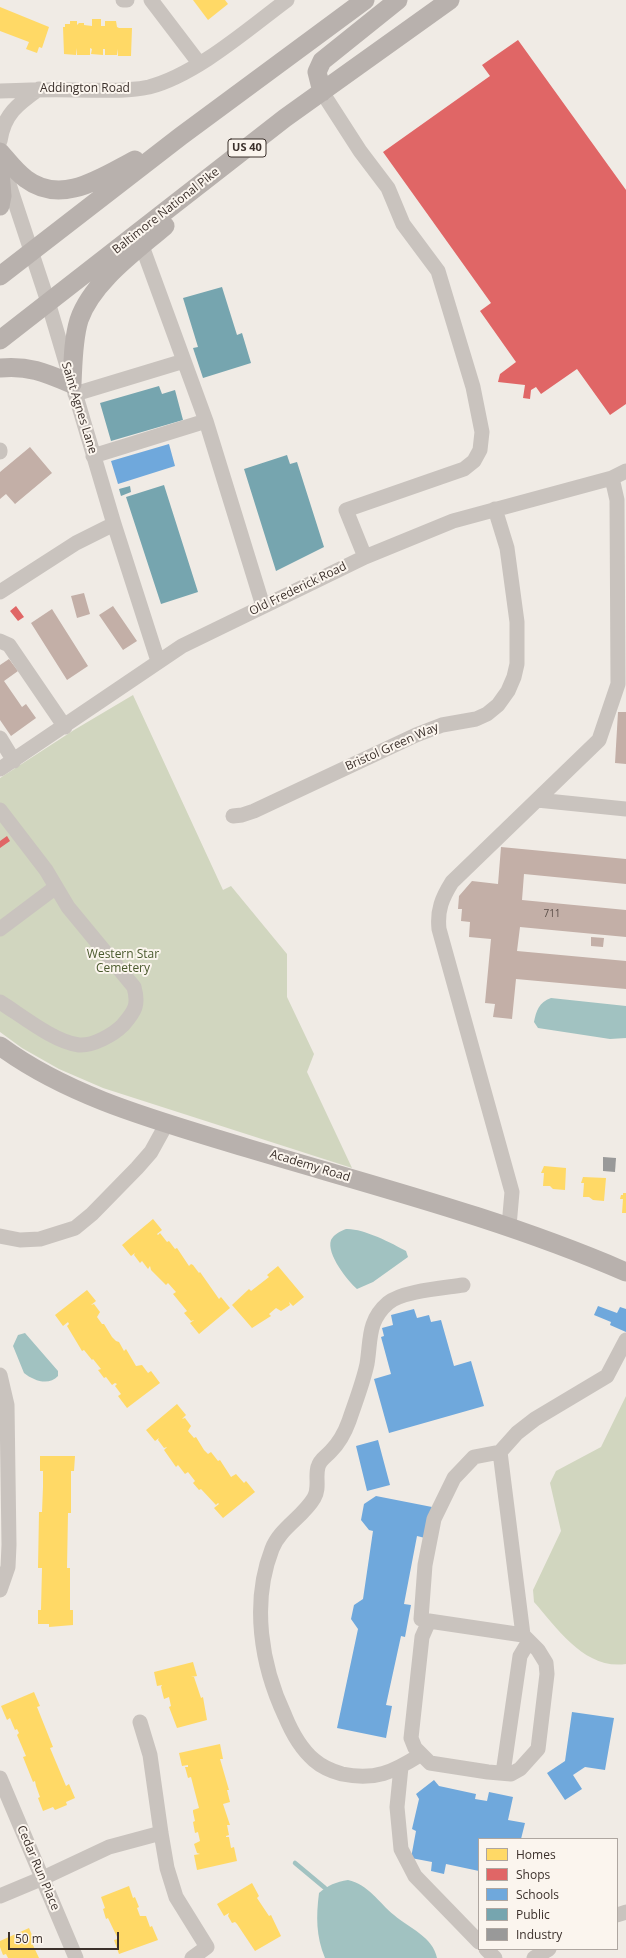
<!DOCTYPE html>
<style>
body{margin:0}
#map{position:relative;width:626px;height:1958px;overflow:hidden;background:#f0ebe5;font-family:"Open Sans",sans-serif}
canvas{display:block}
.legend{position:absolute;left:478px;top:1838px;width:140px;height:112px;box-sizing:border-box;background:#fbf5ee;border:1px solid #aea6a0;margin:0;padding:5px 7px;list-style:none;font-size:12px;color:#3b302b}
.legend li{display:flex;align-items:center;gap:8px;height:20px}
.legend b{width:20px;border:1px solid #aea6a0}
.scale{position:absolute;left:8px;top:1932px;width:111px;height:18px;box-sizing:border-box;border:2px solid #3b302b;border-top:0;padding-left:5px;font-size:12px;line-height:14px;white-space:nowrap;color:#3b302b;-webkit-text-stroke:3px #fbf5ee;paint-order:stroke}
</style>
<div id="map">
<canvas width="626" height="1958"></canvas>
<ul class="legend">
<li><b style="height:11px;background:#ffd966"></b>Homes</li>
<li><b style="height:11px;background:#e06666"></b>Shops</li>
<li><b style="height:11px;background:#6fa8dc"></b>Schools</li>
<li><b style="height:11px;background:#76a5af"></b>Public</li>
<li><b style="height:11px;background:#999"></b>Industry</li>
</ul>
<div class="scale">50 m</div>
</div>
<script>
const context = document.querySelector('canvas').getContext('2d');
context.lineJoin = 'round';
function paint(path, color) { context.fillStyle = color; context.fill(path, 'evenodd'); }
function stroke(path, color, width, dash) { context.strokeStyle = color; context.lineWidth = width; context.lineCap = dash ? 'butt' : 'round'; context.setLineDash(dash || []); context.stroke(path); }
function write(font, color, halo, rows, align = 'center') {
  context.font = font + ' "Open Sans",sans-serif'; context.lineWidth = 4; context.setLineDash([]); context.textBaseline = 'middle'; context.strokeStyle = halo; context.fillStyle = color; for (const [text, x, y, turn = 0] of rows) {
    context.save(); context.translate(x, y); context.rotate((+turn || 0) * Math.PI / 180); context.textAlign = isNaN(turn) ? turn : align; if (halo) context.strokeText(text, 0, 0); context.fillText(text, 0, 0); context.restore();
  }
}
paint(new Path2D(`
 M 133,695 L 223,890 L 231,886 L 287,954 L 287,997 L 314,1054 L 307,1072 L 352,1168 L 103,1088 L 59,1069 L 22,1048 L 0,1032 L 0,778 L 74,730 Z
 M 626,1396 L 626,1664 C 585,1670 558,1629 534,1602 L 533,1590 L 561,1531 L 550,1483 L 556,1471 L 601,1447 Z`), '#d1d6bf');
paint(new Path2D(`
 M 551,998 L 626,1006 L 626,1038 L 610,1039 L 538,1028 L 534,1022 C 536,1011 539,1002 551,998 Z
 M 346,1229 C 362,1228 392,1243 406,1251 L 408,1257 L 373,1282 L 357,1289 C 348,1281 326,1254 331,1240 C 334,1234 341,1231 346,1229 Z
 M 25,1333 L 58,1371 L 58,1376 C 49,1386 34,1381 24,1373 L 13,1346 L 18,1335 Z
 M 348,1880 C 368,1884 379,1903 394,1915 C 409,1928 433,1937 437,1958 L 325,1958 C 316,1936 316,1917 319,1893 C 328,1885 336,1882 348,1880 Z`), '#a1c2c1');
paint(new Path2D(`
 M 193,0 L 225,0 L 228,4 L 208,20 Z
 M 0,7 L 49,27 L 42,48 L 39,47 L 37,53 L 26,49 L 29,42 L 0,31 Z
 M 92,19 L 101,19 L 101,26 L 105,26 L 105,21 L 116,21 L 117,27 L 119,28 L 132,28 L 131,56 L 118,56 L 118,49 L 117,55 L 105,55 L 105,49 L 103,49 L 103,55 L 91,54 L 92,49 L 90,48 L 90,55 L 77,55 L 76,48 L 76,55 L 64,54 L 63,27 L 65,27 L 65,24 L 70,24 L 70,21 L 77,21 L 77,25 L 79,23 L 84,23 L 84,25 L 92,26 Z
 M 544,1166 L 566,1168 L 565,1190 L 553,1189 L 550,1186 L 543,1186 L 544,1173 L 541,1173 Z
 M 583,1177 L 606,1178 L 604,1201 L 593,1200 L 589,1197 L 583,1197 L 584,1183 L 581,1183 Z
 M 623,1193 L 626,1193 L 626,1213 L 622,1213 L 623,1199 L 620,1199 L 621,1195 L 623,1195 Z
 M 153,1219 L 162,1230 L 157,1234 L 158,1235 L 160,1233 L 167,1242 L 169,1241 L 175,1249 L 177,1248 L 189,1266 L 191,1264 L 193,1265 L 199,1273 L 200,1272 L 219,1299 L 221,1297 L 230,1308 L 199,1334 L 190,1323 L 194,1320 L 191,1321 L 184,1313 L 187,1311 L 173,1294 L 176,1292 L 168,1283 L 166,1285 L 151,1270 L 150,1266 L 148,1269 L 142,1261 L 140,1263 L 134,1255 L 135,1253 L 131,1256 L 122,1245 Z
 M 278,1266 L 304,1297 L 293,1306 L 289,1302 L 290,1305 L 281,1311 L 276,1308 L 269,1314 L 271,1316 L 252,1328 L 232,1305 L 249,1289 L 251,1291 L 269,1277 L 267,1275 Z
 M 87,1290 L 96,1301 L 91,1305 L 94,1304 L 100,1312 L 97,1317 L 102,1324 L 104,1324 L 112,1337 L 116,1341 L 119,1342 L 124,1351 L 126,1349 L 136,1366 L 142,1365 L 148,1373 L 151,1371 L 160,1383 L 127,1408 L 118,1396 L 121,1394 L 115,1386 L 117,1384 L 115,1383 L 112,1385 L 106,1377 L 104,1378 L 98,1370 L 101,1369 L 93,1359 L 92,1360 L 84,1350 L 82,1351 L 67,1326 L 69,1324 L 68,1322 L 63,1326 L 55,1315 Z
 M 177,1404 L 186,1415 L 182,1419 L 185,1418 L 191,1426 L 188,1431 L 194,1438 L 196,1437 L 204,1450 L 208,1454 L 211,1452 L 218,1461 L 220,1460 L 231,1477 L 236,1474 L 244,1483 L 246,1481 L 255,1492 L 223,1518 L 214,1508 L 219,1504 L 218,1503 L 216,1505 L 201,1489 L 199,1490 L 193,1483 L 195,1481 L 188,1472 L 185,1474 L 178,1465 L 176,1467 L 164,1450 L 167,1447 L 164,1448 L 158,1440 L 159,1438 L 155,1441 L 146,1430 Z
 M 40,1456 L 75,1456 L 74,1471 L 71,1471 L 71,1513 L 68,1513 L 67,1568 L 70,1568 L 70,1610 L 73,1610 L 73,1625 L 49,1627 L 49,1624 L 38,1624 L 38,1610 L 41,1610 L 42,1568 L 38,1568 L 39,1512 L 42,1512 L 43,1487 L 43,1471 L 40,1471 Z
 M 193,1662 L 197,1676 L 191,1677 L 194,1677 L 201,1698 L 203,1697 L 207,1720 L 177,1728 L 169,1707 L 171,1706 L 169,1697 L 164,1699 L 161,1687 L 162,1685 L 157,1686 L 154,1672 Z
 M 34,1692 L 40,1706 L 37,1707 L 53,1747 L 50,1748 L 66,1786 L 69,1784 L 75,1798 L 66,1802 L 67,1805 L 55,1810 L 53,1807 L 43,1811 L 38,1798 L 40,1797 L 36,1786 L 35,1781 L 33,1782 L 23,1757 L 26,1756 L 17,1735 L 19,1733 L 17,1729 L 15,1730 L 10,1718 L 7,1720 L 1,1706 Z
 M 220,1744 L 223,1759 L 220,1759 L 229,1790 L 227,1790 L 230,1802 L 223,1804 L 230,1825 L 227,1825 L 229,1835 L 226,1836 L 226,1837 L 229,1837 L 231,1848 L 234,1847 L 237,1861 L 197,1870 L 194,1855 L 200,1854 L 197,1853 L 194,1844 L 200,1841 L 198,1832 L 195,1833 L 193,1822 L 195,1821 L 193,1812 L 193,1810 L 199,1808 L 191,1777 L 188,1778 L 185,1767 L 188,1767 L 188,1765 L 182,1766 L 179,1753 Z
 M 252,1883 L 259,1896 L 255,1900 L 257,1898 L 269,1916 L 271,1915 L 281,1936 L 255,1951 L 237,1924 L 235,1922 L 232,1923 L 228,1916 L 229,1913 L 224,1916 L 217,1904 Z
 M 129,1886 L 133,1898 L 135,1897 L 139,1907 L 137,1908 L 140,1916 L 146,1916 L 150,1927 L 152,1926 L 158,1940 L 119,1954 L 114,1940 L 118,1939 L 108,1918 L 106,1919 L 103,1909 L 105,1908 L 101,1897 Z
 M 29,1928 L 35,1942 L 32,1943 L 39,1958 L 8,1958 L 6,1954 L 3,1955 L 0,1947 L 0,1941 Z`), '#ffd966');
paint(new Path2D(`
 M 518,40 L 626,190 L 626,404 L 610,415 L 577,369 L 541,394 L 536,387 L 531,390 L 530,399 L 523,398 L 525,385 L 498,382 L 500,374 L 516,362 L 480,311 L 491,303 L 383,152 L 490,76 L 482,65 Z
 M 16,606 L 24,617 L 18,621 L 10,611 Z
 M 7,836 L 10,841 L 0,848 L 0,841 Z`), '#e06666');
paint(new Path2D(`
 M 169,444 L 175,466 L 118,484 L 111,461 Z
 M 598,1306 L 617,1313 L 620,1307 L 626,1309 L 626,1332 L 610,1325 L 611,1322 L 594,1315 Z
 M 414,1309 L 417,1318 L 429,1315 L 431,1322 L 441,1320 L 454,1366 L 471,1361 L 484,1406 L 389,1433 L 374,1379 L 391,1374 L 381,1337 L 384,1336 L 382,1328 L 393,1325 L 391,1315 Z
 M 378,1440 L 390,1485 L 367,1491 L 356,1446 Z
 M 376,1496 L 432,1507 L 425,1538 L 417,1536 L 404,1604 L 411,1605 L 405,1637 L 401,1636 L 386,1705 L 392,1706 L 386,1738 L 337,1728 L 358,1629 L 351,1619 L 354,1605 L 363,1599 L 373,1531 L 369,1530 L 361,1520 L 364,1504 Z
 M 572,1712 L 614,1718 L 605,1770 L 585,1767 L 573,1775 L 582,1789 L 565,1800 L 547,1773 L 565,1761 Z
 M 434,1780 L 439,1786 L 476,1794 L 475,1799 L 487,1801 L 489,1792 L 513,1797 L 508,1820 L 525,1823 L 521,1839 L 479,1839 L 479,1871 L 446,1864 L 444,1874 L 431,1871 L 432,1862 L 411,1858 L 416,1831 L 412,1829 L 419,1799 L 416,1794 Z`), '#6fa8dc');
paint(new Path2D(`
 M 222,287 L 237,335 L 242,333 L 251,363 L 203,378 L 193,348 L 198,347 L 183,298 Z
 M 159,386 L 162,394 L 175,390 L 183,420 L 111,441 L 100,403 Z
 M 287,455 L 290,464 L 297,462 L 324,547 L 276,571 L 244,469 Z
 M 164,485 L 198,592 L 161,604 L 126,497 Z
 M 130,486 L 131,492 L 121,496 L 119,489 Z`), '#76a5af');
paint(new Path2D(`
 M 603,1157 L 616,1158 L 615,1172 L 603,1171 Z`), '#999');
stroke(new Path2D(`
 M 295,1863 L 325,1888`), '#a1c2c1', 4.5);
paint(new Path2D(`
 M 30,447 L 52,473 L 15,504 L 6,494 L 0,499 L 0,472 Z
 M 84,593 L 90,614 L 77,618 L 71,596 Z
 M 113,606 L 137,641 L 123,650 L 99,615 Z
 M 52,609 L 88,666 L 67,680 L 31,623 Z
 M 9,659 L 18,671 L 4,681 L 22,707 L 26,704 L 36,718 L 11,736 L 0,720 L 0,665 Z
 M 618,712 L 626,712 L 626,764 L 615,763 Z
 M 501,847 L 626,859 L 626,884 L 524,874 L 522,900 L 626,910 L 626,937 L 520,927 L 517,951 L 626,961 L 626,989 L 516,979 L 512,1019 L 493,1017 L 495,1004 L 485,1003 L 491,939 L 469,937 L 470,922 L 461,921 L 462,909 L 458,909 L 459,896 L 472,881 L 498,884 Z
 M 591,937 L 604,938 L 603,947 L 591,946 Z`), '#c3afa7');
stroke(new Path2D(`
 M 123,0 L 127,0
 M 151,0 L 199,63
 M 0,91 C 25,90 51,89 76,90 C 100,90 125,92 149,87 C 196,75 248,29 287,0
 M 322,92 L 360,151 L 388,188 L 403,224 L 438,271 L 473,387 L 482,432 L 480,450 L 474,461 L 464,469 L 346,510 L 365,557
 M 0,141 C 4,114 18,104 39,89
 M 5,172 L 48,302 L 114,524 L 158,661
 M 142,246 L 206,421 L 263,606
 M 75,394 L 184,361
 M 0,450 L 0,452
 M 93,456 L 206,421
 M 0,592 L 76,543 L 114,524
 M 0,641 L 9,645 L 65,727
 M 0,738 L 14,761
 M 0,769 L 182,646 L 365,557 L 453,521 L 612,478 L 626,471
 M 537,800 L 626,809
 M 0,810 L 46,870 L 68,907 L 134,987 C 139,1005 135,1011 123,1025 C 113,1035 93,1046 79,1045 C 54,1042 21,1015 0,1002
 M 233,816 L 242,815 L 254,811 L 416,735 L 442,725 L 476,719 L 487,714 L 498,705 L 508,691 L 514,677 L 517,664 L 517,622 L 507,548 L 495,509
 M 0,929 L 56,887
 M 509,1226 L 512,1192 L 439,929 C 437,910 442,898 452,882 L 599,740 L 618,684 L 617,500 L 612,478
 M 0,1236 L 20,1240 L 40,1239 L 75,1228 L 92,1214 L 137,1168 L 151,1152 L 167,1123
 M 0,1375 L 7,1405 L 9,1545 L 8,1567 L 0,1590
 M 500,1452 L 523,1635
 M 429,1621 L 523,1635 L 538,1650 L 546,1663 L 547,1674 L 538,1749 L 520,1769 L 511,1774 L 488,1772 L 430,1763 L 415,1748 L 411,1738 L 422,1637 L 429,1621 L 421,1619 L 425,1565 L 434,1519 L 454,1478 L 474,1457 L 500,1452 L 517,1433 L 535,1419 L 607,1376 L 626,1340
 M 140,1722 L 150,1755 L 161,1833 L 167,1868 L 176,1897 L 207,1947 L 192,1958
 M 420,1755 C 393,1772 375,1781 342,1774 C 331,1771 322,1767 314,1760 C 300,1748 292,1733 285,1716 C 261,1665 251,1603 272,1549 C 280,1528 303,1517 314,1498 C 320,1488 315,1477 318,1467 C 320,1459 326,1457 331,1451 C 339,1443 345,1432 349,1421 C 355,1403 363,1383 367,1364 C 371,1341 367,1321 388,1303 C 402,1291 444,1288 463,1285
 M 401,1767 L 397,1807 L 401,1849 L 415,1876 L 479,1942
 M 503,1773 L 520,1656 L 529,1641
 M 0,1778 L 76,1958
 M 0,1896 L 43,1878 L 109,1847 L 161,1833
 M 617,1915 L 626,1912
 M 486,1949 L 495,1958
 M 534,1958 L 549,1949`), '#c9c3be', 15);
stroke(new Path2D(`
 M 322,92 L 317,72 L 322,61 L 398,0
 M 0,152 C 8,161 16,172 26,179 C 62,206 102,177 135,160
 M 0,171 L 2,196 L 0,206
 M 0,276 L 181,136 L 365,0
 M 0,340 L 285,118 L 450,0
 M 0,368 C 28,365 46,373 72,384 C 73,363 73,340 79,320 C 92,282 136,251 165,226
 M 0,1046 C 72,1099 163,1122 247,1148 C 374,1186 504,1219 626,1272`), '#b8b1ad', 19);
write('10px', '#5d504a', null, [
 ["711",552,914]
]);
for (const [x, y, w] of [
 [247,148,38]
]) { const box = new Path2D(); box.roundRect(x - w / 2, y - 9, w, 18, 3); context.fillStyle = '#fbf5ee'; context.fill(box); stroke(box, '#3b302b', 1); }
write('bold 11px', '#3b302b', null, [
 ["US 40",247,148]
]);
write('12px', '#3b302b', '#fbf5ee', [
 ["Addington Road",85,89],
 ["Baltimore National Pike",166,211,-38],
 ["Saint Agnes Lane",79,408,73],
 ["Old Frederick Road",298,589,-26],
 ["Bristol Green Way",392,747,-24],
 ["Academy Road",310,1166,17],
 ["Cedar Run Place",38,1868,67]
]);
write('12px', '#4a5a2e', '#fbf5ee', [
 ["Western Star",123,955],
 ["Cemetery",123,969]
]);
</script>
